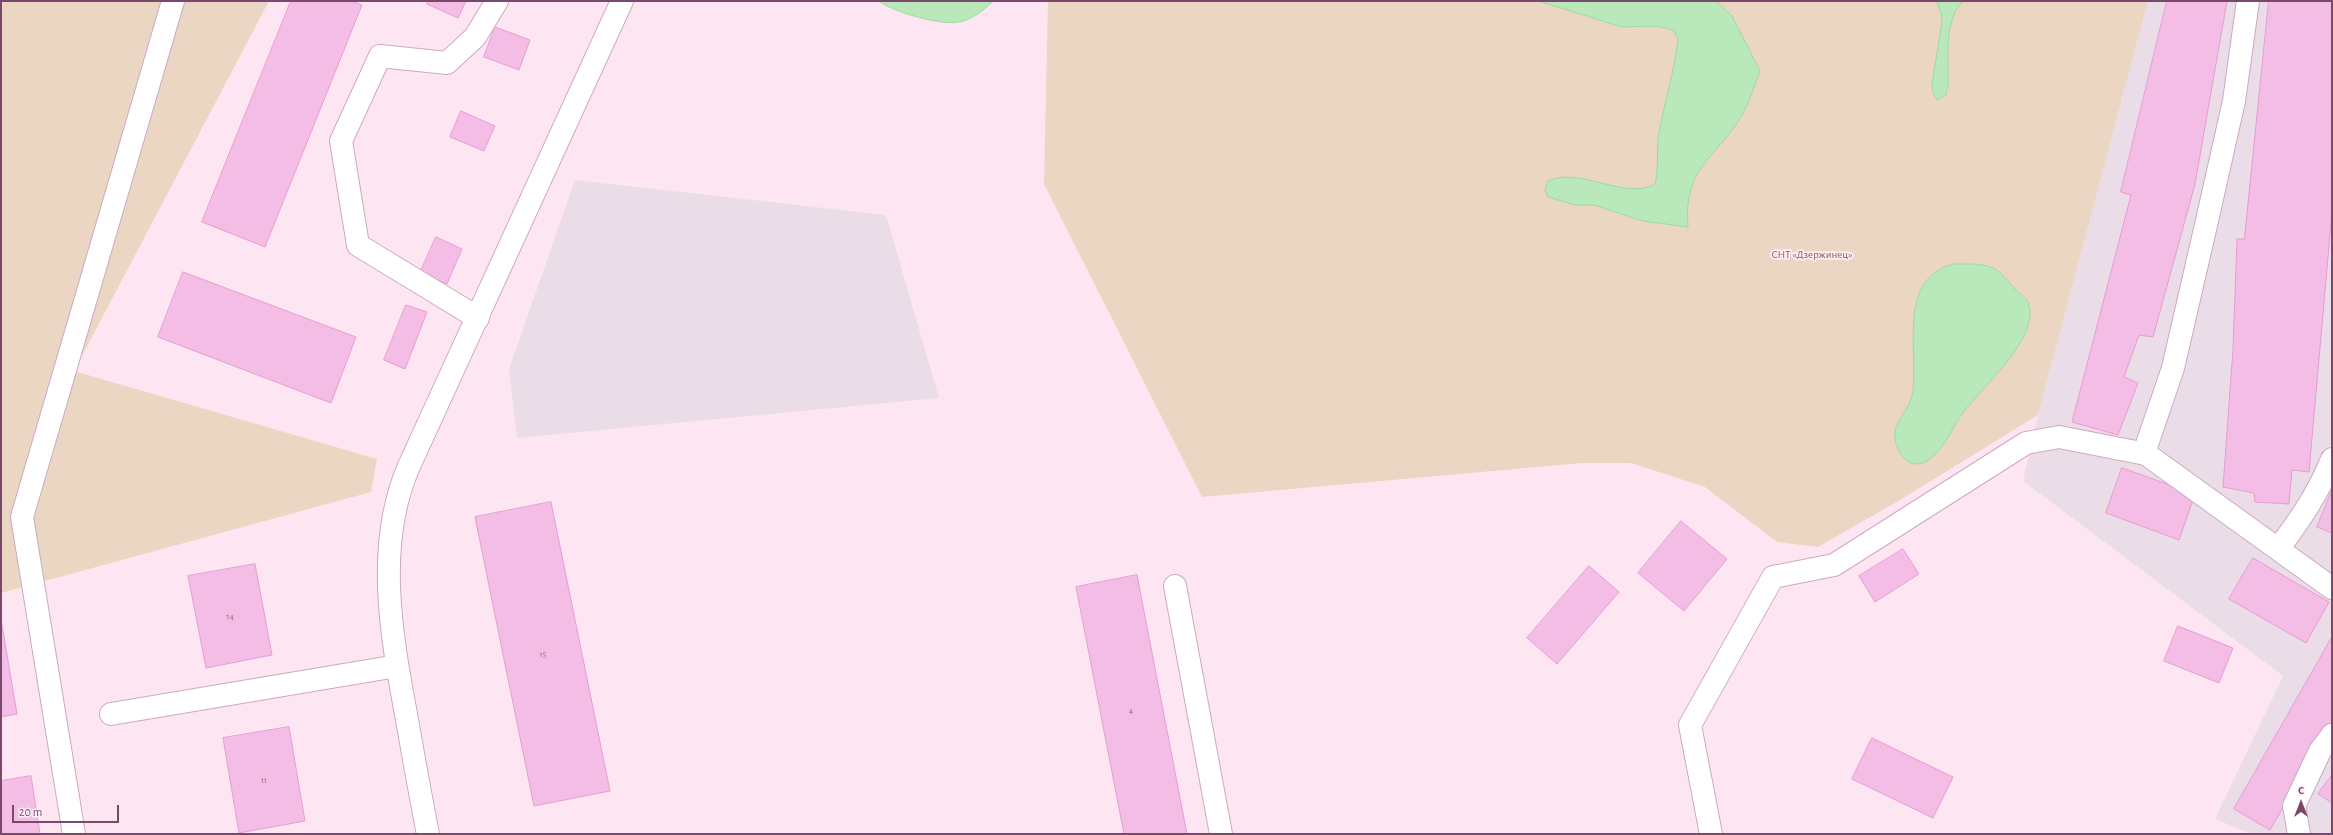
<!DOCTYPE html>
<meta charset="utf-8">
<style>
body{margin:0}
#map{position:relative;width:2333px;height:835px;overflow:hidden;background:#fde6f2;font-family:"Alegreya Sans",sans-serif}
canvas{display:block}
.frame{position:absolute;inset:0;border:2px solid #78496d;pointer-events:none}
.north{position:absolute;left:2281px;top:783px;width:40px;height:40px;-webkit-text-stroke:3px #ffedf7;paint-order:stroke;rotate:0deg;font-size:11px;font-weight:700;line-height:16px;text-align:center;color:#78496d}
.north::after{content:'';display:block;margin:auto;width:14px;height:18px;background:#78496d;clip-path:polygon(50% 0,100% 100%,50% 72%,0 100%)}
.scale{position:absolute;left:12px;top:805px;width:107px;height:18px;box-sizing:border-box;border:2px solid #78496d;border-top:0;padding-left:5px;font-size:12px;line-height:14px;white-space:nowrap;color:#78496d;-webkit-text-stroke:3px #ffedf7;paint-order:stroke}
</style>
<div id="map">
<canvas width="2333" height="835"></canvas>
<div class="frame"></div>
<div class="north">С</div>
<div class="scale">20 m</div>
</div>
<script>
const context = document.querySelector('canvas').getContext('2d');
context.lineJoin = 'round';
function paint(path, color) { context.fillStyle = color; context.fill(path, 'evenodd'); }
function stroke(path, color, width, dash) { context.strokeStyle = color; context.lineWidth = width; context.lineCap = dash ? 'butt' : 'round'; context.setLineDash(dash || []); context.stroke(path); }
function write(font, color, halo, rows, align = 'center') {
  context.font = font + ' "Alegreya Sans",sans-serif'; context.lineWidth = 3.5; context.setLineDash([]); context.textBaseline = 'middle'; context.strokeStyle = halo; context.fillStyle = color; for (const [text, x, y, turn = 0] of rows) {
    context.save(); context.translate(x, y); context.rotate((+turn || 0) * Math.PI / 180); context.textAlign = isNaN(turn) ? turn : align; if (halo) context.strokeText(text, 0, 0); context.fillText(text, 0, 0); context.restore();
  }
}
paint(new Path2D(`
 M 2148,1 L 2332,1 L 2332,834 L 2252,834 L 2215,819 L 2283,676 L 2023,481 L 2038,415 Z
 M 575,180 L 886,215 L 939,398 L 517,438 L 509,369 Z`), '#ebdde7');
paint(new Path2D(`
 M 1,1 L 269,1 L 74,371 L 377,459 L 371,492 L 1,593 Z
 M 1048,1 L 2148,1 L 2038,415 L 1900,500 L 1818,547 L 1777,542 L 1705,487 L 1631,463 L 1582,463 L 1202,497 L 1044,184 Z`), '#ebd6c4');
const water = new Path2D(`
 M 879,1 L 993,1 C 984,10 972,20 959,22 C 943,26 892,12 879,1 Z
 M 1539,1 L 1716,1 L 1732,16 L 1760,71 C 1754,86 1749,103 1741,117 C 1714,160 1683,168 1688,227 L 1643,221 L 1594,205 L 1575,205 L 1548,197 L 1545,190 L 1548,181 C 1580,166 1626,201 1655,184 C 1659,168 1656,149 1659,132 C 1665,101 1675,69 1678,38 L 1673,30 L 1657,26 L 1622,27 Z
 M 1937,1 L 1963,1 C 1943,21 1949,59 1948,85 L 1946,95 L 1937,100 L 1933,92 L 1932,84 L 1942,22 L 1941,13 Z
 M 1954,264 C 1966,264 1982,263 1993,268 C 2001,271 2009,283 2015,289 C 2018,292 2023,296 2026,299 C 2048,334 1975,392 1958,420 C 1950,434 1935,464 1916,464 C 1903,464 1893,443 1895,432 C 1898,417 1912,406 1913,390 C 1918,348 1897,278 1954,264 Z`);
paint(water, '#b9e8ba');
stroke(water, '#9fdaa0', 1);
const building = new Path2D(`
 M 291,1 L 351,1 L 362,5 L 265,247 L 202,222 Z
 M 428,1 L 466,1 L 458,18 L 427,4 Z
 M 2167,1 L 2227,1 L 2195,184 L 2153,337 L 2139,335 L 2124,377 L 2138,383 L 2118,435 L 2072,422 L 2131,195 L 2121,192 Z
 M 2269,1 L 2332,1 L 2332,212 L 2309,472 L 2292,470 L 2289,504 L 2255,502 L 2254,493 L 2223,487 L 2233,349 L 2237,239 L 2244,239 Z
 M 495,27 L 530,40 L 519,70 L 484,57 Z
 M 461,111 L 495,126 L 484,151 L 450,137 Z
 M 436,237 L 462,249 L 447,284 L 420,273 Z
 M 183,272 L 356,337 L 331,403 L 158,337 Z
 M 406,305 L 427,312 L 405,369 L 384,360 Z
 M 2122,468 L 2195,494 L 2179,540 L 2106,513 Z
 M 2332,490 L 2332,533 L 2317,527 Z
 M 551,502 L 610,791 L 534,806 L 475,517 Z
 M 1681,521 L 1727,559 L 1684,611 L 1638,573 Z
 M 1903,549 L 1919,574 L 1875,602 L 1859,576 Z
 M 2253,558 L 2329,602 L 2306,643 L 2229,599 Z
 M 255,564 L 272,655 L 206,668 L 188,576 Z
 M 1589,566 L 1619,592 L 1557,664 L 1527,638 Z
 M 1137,575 L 1187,834 L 1124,834 L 1076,587 Z
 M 1,619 L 17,714 L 1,717 Z
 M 2178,626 L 2233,648 L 2219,683 L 2164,661 Z
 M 2332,637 L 2332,722 L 2270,830 L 2234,809 Z
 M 289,727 L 305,821 L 239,833 L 223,738 Z
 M 1872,738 L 1953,777 L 1933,818 L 1852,779 Z
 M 2332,775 L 2332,803 L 2318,794 Z
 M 31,776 L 40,834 L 1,834 L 1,781 Z`);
paint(building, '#f3bde5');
stroke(building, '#e79cd4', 1);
const minor = new Path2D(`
 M 478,318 L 358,245 L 341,141 L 380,56 L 447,63 L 475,37 L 497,1
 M 2144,453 L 2173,368 L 2206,225 L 2234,101 L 2248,1
 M 2278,549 C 2300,520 2319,492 2332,459
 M 1175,586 L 1221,834
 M 111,714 L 397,666
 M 74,834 L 22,517 L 173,1
 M 428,834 C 420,794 413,754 406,714 C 391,634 375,544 409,466 L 622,1
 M 1711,834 L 1690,725 L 1773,577 L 1834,565 L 2026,443 L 2059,437 L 2146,454 L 2332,588
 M 2299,834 L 2294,806 L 2320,751 L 2332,735`);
stroke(minor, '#cda9c2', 24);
stroke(minor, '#fff', 22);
write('9px', '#97668b', null, [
 ["14",230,616],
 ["15",543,654],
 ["4",1131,710],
 ["11",264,780]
]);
write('11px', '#846843', '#ffedf7', [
 ["СНТ «Дзержинец»",1812,255]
]);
</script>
